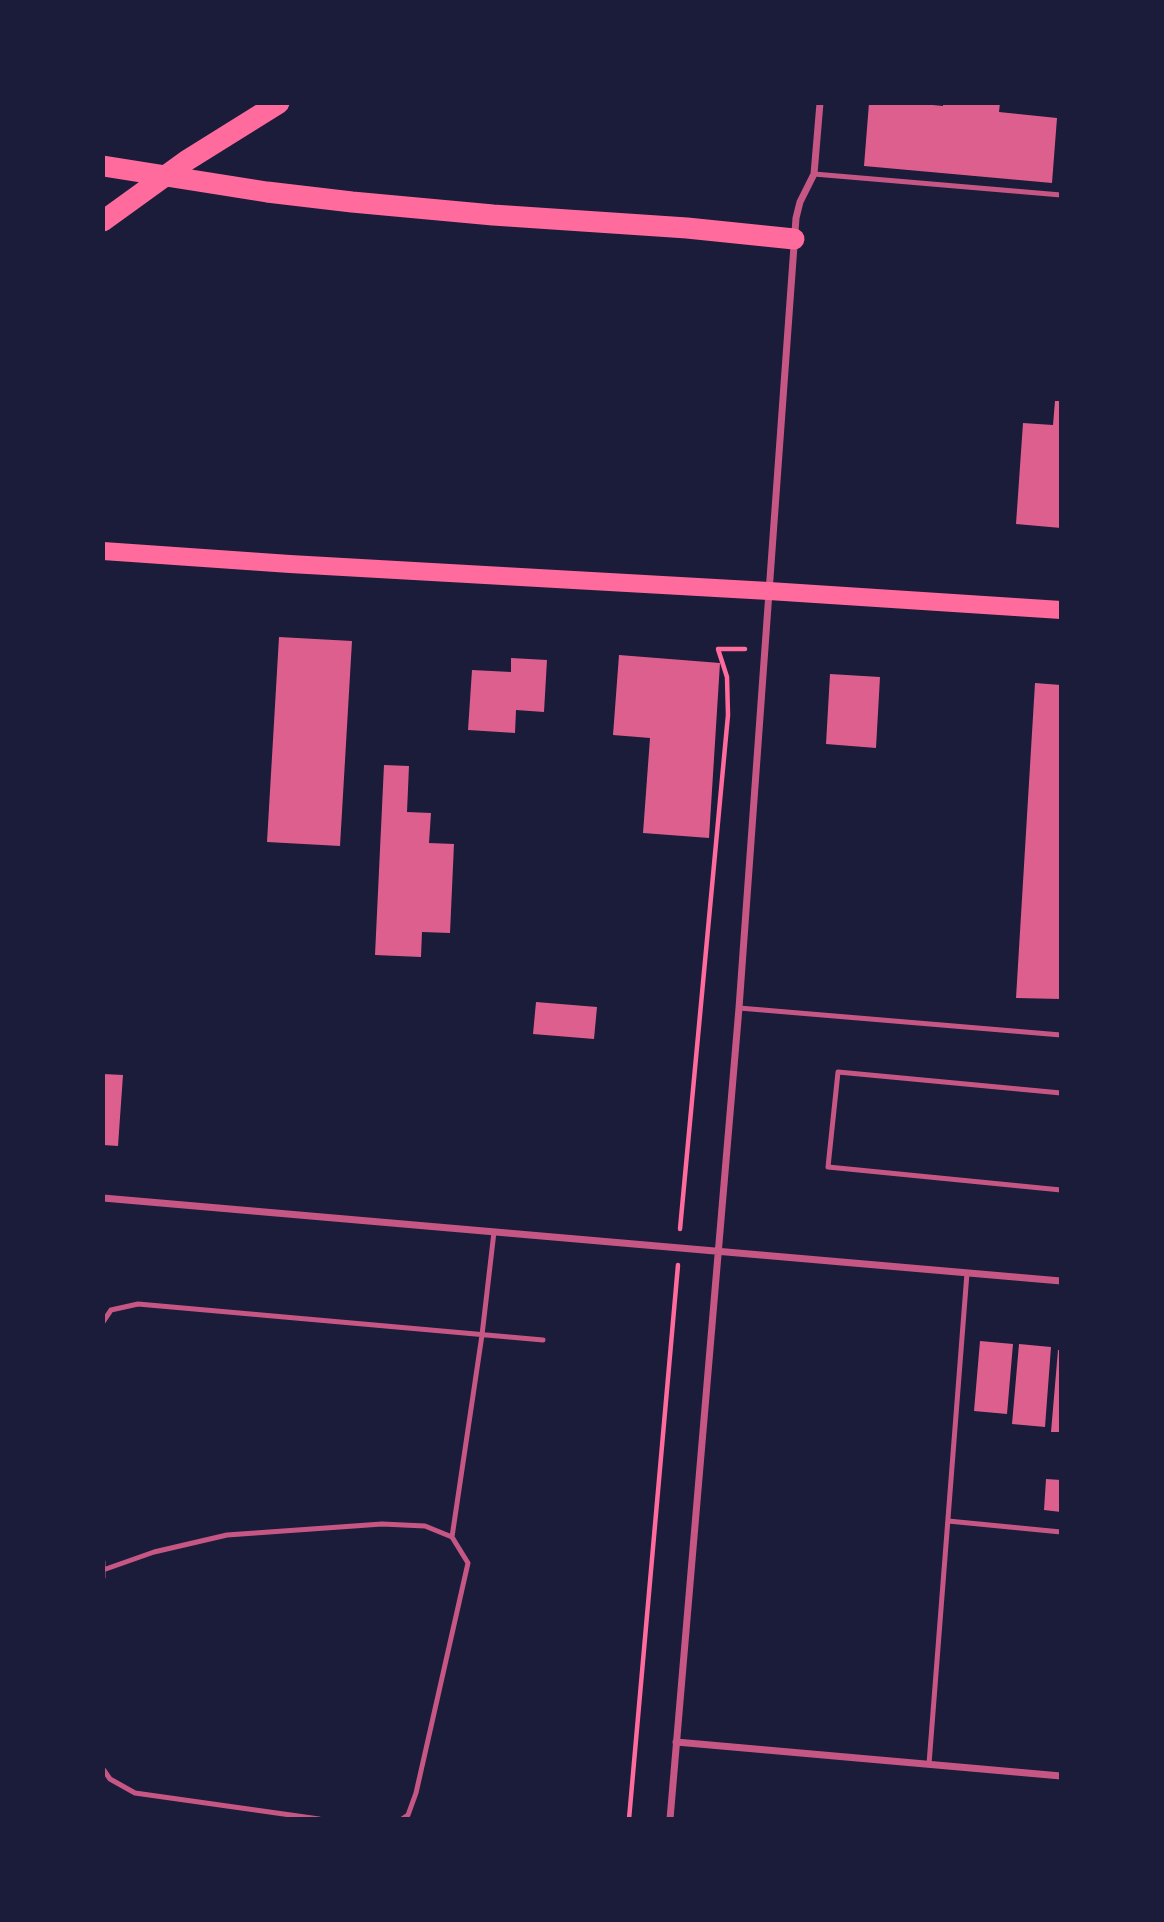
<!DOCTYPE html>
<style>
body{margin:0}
#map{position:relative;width:1164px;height:1922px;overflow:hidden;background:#1b1b3a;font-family:"Source Sans 3",sans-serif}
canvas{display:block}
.frame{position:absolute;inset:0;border:105px solid #1b1b3a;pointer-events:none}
</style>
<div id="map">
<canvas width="1164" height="1922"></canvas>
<div class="frame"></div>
</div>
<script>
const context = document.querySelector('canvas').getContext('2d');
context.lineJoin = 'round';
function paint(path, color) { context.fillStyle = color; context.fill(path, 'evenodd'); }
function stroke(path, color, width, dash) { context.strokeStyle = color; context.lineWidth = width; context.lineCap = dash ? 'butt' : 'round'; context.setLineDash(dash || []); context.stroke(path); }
paint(new Path2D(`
 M 869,103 L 912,103 L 943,106 L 943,103 L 1000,103 L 999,112 L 1057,118 L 1052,183 L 864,166 Z
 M 1055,401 L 1061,401 L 1061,528 L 1016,524 L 1023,423 L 1053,425 Z
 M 279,637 L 352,641 L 340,846 L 267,842 Z
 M 619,655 L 720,663 L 709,838 L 643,833 L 650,738 L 613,735 Z
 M 511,658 L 547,660 L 544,712 L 516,710 L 515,733 L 468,730 L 472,670 L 511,672 Z
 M 830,674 L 880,677 L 876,748 L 826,744 Z
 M 1035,683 L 1061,685 L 1061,999 L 1016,998 Z
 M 384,765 L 409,766 L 407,812 L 431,813 L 429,843 L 454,844 L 450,933 L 422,932 L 421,957 L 375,955 Z
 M 536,1002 L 597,1007 L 594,1039 L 533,1034 Z
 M 103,1074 L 123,1075 L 118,1146 L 103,1145 Z
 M 980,1341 L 1013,1344 L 1007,1414 L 974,1411 Z
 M 1019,1344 L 1051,1347 L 1045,1427 L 1012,1424 Z
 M 1058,1350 L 1061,1350 L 1061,1432 L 1051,1432 Z
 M 1046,1479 L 1061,1480 L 1061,1512 L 1044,1510 Z`), '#dd5f8e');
stroke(new Path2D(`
 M 680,1229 L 728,715 L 727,677 L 718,649 L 745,649
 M 629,1819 L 678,1265`), '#ff6b9d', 4.5);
stroke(new Path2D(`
 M 814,174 L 1061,195
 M 739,1008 L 1061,1035
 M 1061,1093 L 838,1072 L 828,1167 L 1061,1190
 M 103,1322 L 111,1310 L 138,1304 L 543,1340
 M 948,1521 L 1061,1532
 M 452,1537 L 482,1335 L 494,1232
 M 103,1562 L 103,1577
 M 103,1570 L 154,1552 L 227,1535 L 382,1524 L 425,1526 L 452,1537 L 468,1563 L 416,1793 L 408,1815 L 402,1819
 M 929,1764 L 967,1273
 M 103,1769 L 110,1779 L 135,1793 L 319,1819`), '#c65784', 5);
stroke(new Path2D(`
 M 103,1198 L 1061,1281
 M 676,1742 L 1061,1776
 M 670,1819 L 739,1008 L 796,218 L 800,202 L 814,174 L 820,103`), '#c65784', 7);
stroke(new Path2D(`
 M 103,551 L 290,564 L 769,591 L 1061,610`), '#ff6b9d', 18);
stroke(new Path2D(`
 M 103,166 L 267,192 L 352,202 L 493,215 L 687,228 L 794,239
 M 103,221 L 186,161 L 279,103`), '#ff6b9d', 21);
</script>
